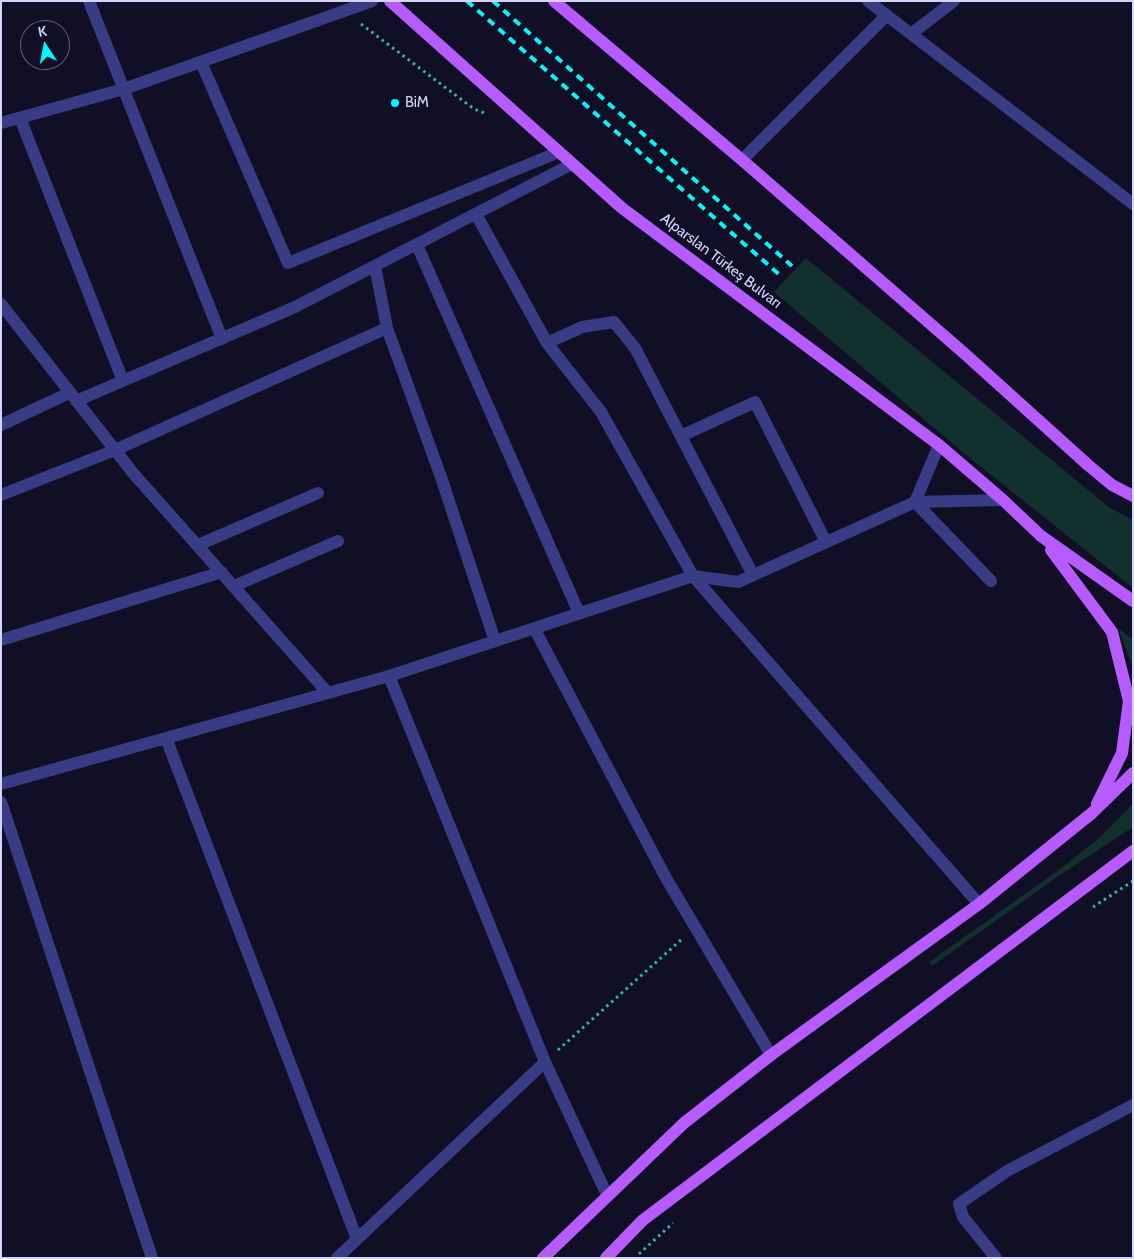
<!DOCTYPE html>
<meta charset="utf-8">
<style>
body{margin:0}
#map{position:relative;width:1134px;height:1259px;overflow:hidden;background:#110f26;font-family:Cabin,sans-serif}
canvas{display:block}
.frame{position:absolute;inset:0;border:2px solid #d5d4ff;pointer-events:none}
.north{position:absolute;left:20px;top:20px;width:50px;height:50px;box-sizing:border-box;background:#110f26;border:1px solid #5f5e7d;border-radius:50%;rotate:349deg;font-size:14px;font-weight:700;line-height:20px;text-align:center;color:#d5d4ff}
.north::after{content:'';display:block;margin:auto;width:18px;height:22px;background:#00f7ff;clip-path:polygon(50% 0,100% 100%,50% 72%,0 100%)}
</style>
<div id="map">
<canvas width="1134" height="1259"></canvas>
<div class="frame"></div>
<div class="north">K</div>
</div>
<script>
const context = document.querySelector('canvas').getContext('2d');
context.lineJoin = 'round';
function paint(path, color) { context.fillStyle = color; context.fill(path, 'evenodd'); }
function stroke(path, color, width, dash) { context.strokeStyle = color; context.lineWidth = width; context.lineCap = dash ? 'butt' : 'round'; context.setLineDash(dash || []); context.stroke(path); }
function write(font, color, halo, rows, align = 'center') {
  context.font = font + ' Cabin,sans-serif'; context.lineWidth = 4; context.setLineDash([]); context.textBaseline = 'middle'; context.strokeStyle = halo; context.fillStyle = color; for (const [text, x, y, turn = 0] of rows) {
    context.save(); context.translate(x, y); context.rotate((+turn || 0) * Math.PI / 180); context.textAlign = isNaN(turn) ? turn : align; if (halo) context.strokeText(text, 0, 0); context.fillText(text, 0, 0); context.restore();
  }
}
paint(new Path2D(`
 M 806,258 L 1110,508 L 1133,520 L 1133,588 L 966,455 L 774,292 Z
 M 1118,628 L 1133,640 L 1133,667 Z
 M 1133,804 L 1133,827 L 1063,873 L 932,966 L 929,962 L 1060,869 L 1098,839 Z`), '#12302d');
stroke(new Path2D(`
 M 361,24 L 474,109 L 487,114
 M 1093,907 L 1133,881
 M 558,1050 L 682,939
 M 639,1254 L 673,1223`), '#2eb9a7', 3, [2.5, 4]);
stroke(new Path2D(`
 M 89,1 L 222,339
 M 868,1 L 1133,204
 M 911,34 L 954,1
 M 201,62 L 288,263 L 559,152
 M 20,118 L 123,381
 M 1,123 L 124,89 L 372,1
 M 742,160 L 887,15
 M 476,214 L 547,343 L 601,412 L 693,576 L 738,582 L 915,502 L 939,445
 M 417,245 L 579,613
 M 375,266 L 387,328 L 441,477 L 495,641
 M 1,304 L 133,473 L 328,693
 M 547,343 L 582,327 L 614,322 L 635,348 L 753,575
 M 76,401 L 295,307 L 572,164
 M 1,425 L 69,393
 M 681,436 L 755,402 L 826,542
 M 1,495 L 115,450 L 387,328
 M 915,502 L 991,581
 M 915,502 L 1003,500
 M 198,545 L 318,493
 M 234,586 L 338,541
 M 534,628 L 666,878 L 771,1055
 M 1,640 L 222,572
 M 166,738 L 357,1239
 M 1,784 L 389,676 L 693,576 L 979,904
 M 1,802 L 152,1258
 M 545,1062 L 607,1195
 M 337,1258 L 545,1062 L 389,676
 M 996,1258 L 963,1217 L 959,1204 L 1007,1171 L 1133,1105`), '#393c85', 12);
stroke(new Path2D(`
 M 390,1 L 622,208 L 939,445 L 1003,500 L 1041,536 L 1133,601
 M 554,1 L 742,160 L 965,354 L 1088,465 L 1112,485 L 1133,496
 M 1051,550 L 1112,632 L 1129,701 L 1122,753 L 1097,804
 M 543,1258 L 684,1123 L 771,1055 L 979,904 L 1092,813 L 1133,773
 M 606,1258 L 643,1220 L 1133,851`), '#b65bff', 12);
stroke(new Path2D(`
 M 467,1 L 782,277
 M 493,1 L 792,266`), '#00f7ff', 4, [8, 6]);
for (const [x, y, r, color] of [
 [395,103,5,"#00f7ff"]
]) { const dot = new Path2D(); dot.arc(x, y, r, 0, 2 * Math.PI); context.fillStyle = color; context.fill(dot); stroke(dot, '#110f26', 2); }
write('15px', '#d5d4ff', '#110f26', [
 ["BiM",405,103]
], 'left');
write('15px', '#d5d4ff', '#110f26', [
 ["Alparslan Türkeş Bulvarı",721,261,37]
]);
</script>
